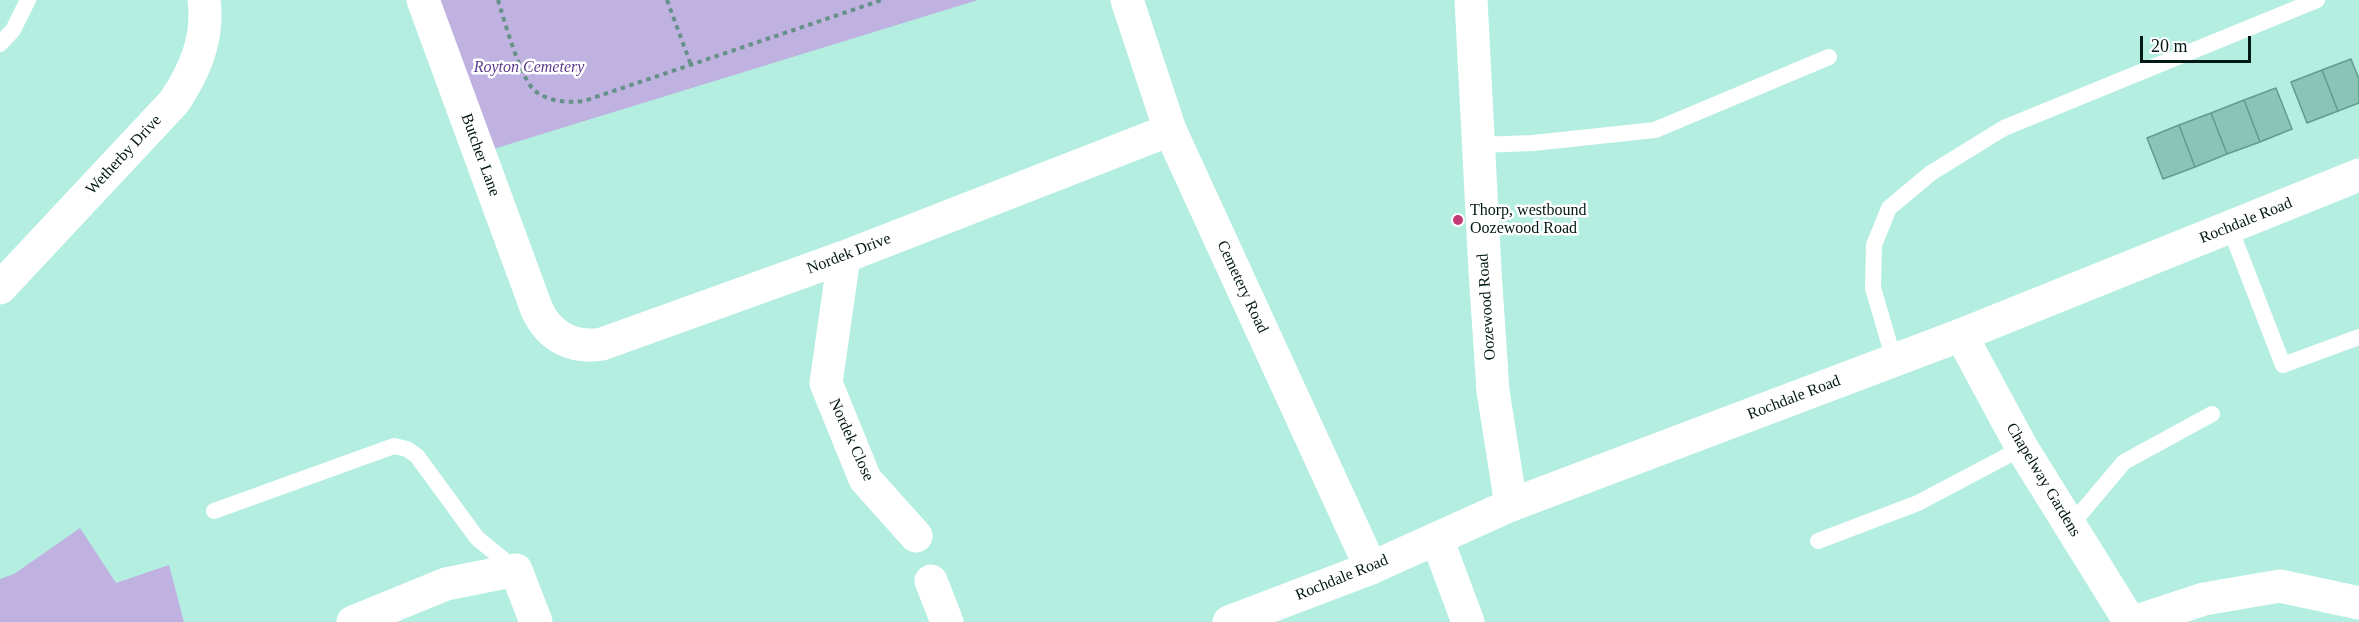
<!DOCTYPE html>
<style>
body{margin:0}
#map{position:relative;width:2359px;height:622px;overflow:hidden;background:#b3eee1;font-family:"Times New Roman",serif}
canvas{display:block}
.scale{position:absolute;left:2140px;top:36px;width:111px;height:27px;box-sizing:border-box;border:3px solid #031915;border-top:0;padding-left:8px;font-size:18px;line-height:21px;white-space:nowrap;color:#031915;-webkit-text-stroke:4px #fff;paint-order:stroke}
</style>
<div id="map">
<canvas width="2359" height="622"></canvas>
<div class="scale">20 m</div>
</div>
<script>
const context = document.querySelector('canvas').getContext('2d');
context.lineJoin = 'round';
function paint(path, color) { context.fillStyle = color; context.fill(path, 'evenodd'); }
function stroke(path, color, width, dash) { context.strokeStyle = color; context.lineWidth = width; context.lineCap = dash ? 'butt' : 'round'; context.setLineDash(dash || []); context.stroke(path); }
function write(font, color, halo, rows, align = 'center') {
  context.font = font + ' "Times New Roman",serif'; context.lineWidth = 5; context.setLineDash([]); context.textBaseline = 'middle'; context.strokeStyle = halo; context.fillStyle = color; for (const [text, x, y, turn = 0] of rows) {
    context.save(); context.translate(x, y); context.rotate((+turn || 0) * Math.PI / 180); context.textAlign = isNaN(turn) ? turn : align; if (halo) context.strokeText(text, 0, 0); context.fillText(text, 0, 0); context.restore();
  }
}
paint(new Path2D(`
 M 433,0 L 978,0 L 487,151 Z
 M 80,528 L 116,583 L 169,565 L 184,622 L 0,622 L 0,579 L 14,574 Z`), '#c0b2e0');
const building = new Path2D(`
 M 2351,59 L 2359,79 L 2359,103 L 2338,111 L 2322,70 Z
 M 2322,70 L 2338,111 L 2307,123 L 2291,82 Z
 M 2276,88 L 2292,129 L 2260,142 L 2244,100 Z
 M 2244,100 L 2260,142 L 2227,154 L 2211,113 Z
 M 2211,113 L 2227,154 L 2195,167 L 2179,125 Z
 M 2179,125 L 2195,167 L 2163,179 L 2147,138 Z`);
paint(building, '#89c4b6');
stroke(building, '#629b8f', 1.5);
stroke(new Path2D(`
 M 498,0 C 504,20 521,80 535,91 C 550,102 567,103 584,101 L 882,0
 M 667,0 L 691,65`), '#669188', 4, [4.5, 4.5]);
stroke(new Path2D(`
 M 0,44 L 13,30 L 28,0
 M 1478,145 L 1533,143 L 1655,130 L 1829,57
 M 2230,228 L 2283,365 L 2359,337
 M 1894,360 L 1873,288 L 1874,245 L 1889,208 L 1931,173 L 2004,128 L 2317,0
 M 214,511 L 394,446 L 407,449 L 417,456 L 477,538 L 516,570
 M 2070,526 L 2124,462 L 2212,414
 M 1818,541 L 1918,503 L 2022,448`), '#fff', 16);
stroke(new Path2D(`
 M 423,0 L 537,310 C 550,337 572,349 602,344 L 844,257 L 1170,130
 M 1127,0 L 1170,130 L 1371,568
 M 1471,0 L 1485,271 L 1493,391 L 1511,505
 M 844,257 L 826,383 L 865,479 L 916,536
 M 0,288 L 174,102 C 195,71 209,38 204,0
 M 1961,335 L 2022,448 L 2130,622
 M 1437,539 L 1468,622
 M 931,581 L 947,622
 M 353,622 L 446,584 L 516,570 L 536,622
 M 2134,622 L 2204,599 L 2280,586 L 2359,603`), '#fff', 33);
stroke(new Path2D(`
 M 1229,622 L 1371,568 L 1511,505 L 1961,335 L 2359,175`), '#fff', 33);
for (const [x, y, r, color] of [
 [1458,220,6,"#c33974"]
]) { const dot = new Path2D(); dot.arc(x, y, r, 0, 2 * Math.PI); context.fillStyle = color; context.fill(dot); stroke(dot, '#fff', 2); }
write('italic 16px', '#5c3c8e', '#fff', [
 ["Royton Cemetery",529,68]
]);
write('16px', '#031915', '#fff', [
 ["Wetherby Drive",124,155,-47],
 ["Butcher Lane",480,155,70],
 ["Rochdale Road",2246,221,-22],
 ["Nordek Drive",849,254,-21],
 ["Cemetery Road",1242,287,65],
 ["Oozewood Road",1487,307,-94],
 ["Rochdale Road",1794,398,-21],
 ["Nordek Close",851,440,66],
 ["Chapelway Gardens",2043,480,59],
 ["Rochdale Road",1342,578,-22]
]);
write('16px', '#031915', '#fff', [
 ["Thorp, westbound",1470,211],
 ["Oozewood Road",1470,229]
], 'left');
</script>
